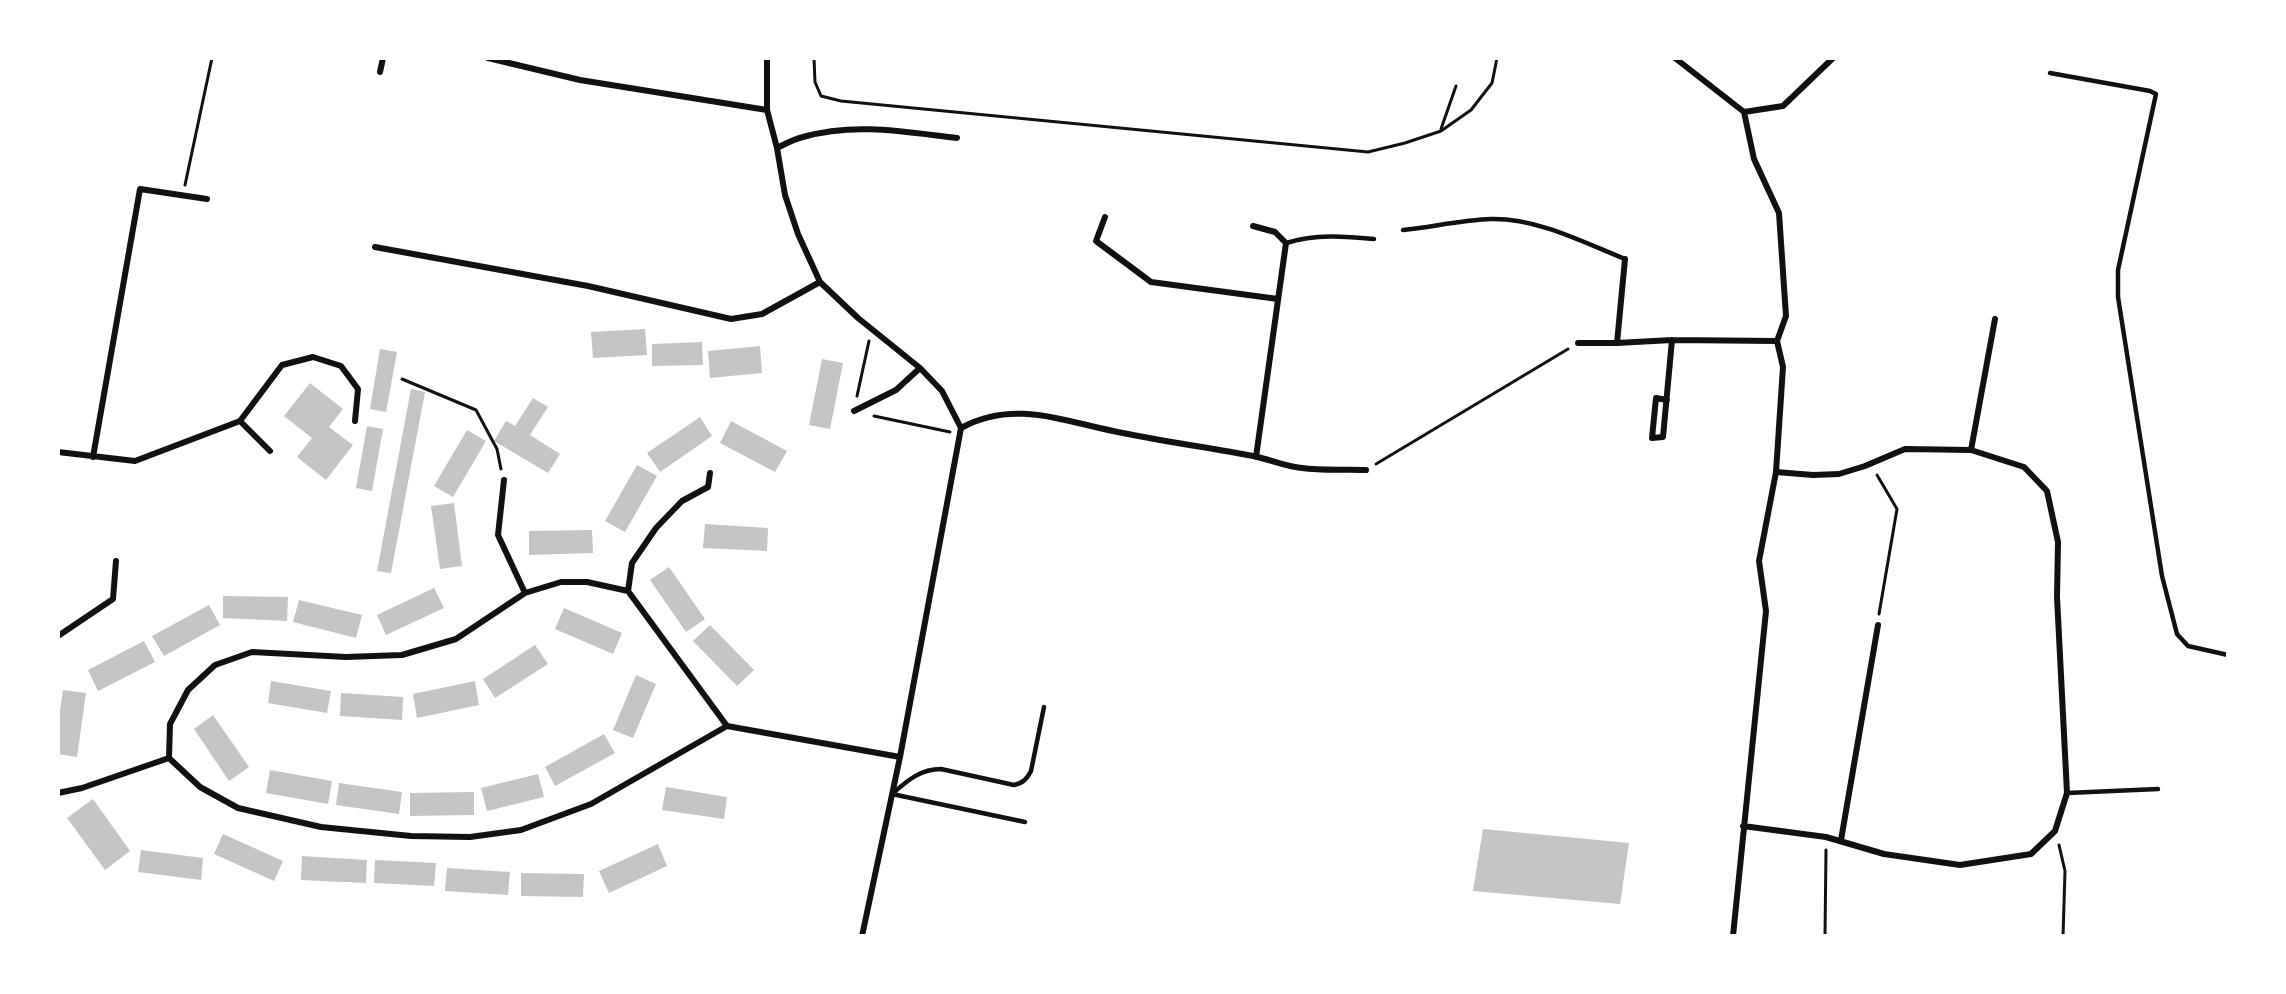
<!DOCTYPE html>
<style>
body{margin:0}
#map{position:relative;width:2286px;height:994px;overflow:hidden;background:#fff;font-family:"PT Sans Narrow",sans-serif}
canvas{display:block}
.frame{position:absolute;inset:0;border:60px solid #fff;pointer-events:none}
</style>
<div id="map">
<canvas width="2286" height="994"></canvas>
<div class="frame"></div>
</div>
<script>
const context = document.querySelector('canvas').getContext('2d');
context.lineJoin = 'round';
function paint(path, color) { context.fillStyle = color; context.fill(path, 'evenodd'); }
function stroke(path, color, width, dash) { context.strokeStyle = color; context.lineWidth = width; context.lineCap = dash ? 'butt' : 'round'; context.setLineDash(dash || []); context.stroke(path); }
paint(new Path2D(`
 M 645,329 L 647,355 L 593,358 L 591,332 Z
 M 702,342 L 703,365 L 652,366 L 652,344 Z
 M 760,346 L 762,373 L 710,378 L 708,351 Z
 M 380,349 L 397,352 L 386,412 L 370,409 Z
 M 822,359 L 843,363 L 830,429 L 809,425 Z
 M 310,383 L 343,409 L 329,427 L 353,445 L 326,480 L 297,457 L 312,438 L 284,416 Z
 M 411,389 L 425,392 L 391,573 L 377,571 Z
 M 533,398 L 548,407 L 530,435 L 560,454 L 548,473 L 494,441 L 506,421 L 515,426 Z
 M 700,417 L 712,436 L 660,472 L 647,453 Z
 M 731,421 L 787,451 L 775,472 L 720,443 Z
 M 367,426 L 383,429 L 372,491 L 356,488 Z
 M 467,430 L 486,441 L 453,497 L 434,486 Z
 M 637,465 L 657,476 L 625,532 L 605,521 Z
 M 454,503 L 462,566 L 440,569 L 431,506 Z
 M 705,524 L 768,528 L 767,551 L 703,548 Z
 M 592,530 L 593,553 L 529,555 L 529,531 Z
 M 669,567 L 705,619 L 686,632 L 650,580 Z
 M 434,588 L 444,608 L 386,635 L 377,615 Z
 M 223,596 L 288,597 L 287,621 L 223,618 Z
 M 299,600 L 362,615 L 356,638 L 293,622 Z
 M 209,605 L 220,625 L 164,656 L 152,636 Z
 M 564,608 L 622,633 L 613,654 L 555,629 Z
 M 710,625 L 754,670 L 737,686 L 693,641 Z
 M 144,641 L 155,662 L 98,691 L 88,670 Z
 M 535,645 L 548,664 L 495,698 L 483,679 Z
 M 636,675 L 656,684 L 633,738 L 613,730 Z
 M 271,681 L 331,691 L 327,713 L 268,703 Z
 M 475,681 L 479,705 L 417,718 L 413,694 Z
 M 63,690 L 86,693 L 77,757 L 58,754 L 58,724 Z
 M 341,693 L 403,697 L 402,720 L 340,716 Z
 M 213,715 L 249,767 L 229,781 L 194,729 Z
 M 604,734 L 615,753 L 555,786 L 545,767 Z
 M 270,770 L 332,781 L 328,804 L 266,793 Z
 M 538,774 L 544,797 L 487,811 L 481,788 Z
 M 339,783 L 402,792 L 399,814 L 336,805 Z
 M 666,787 L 727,797 L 724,819 L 662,810 Z
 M 474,792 L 474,815 L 410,816 L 410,793 Z
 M 93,799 L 130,851 L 105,870 L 67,818 Z
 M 1483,829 L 1629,843 L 1620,904 L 1473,891 Z
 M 223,834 L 283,861 L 274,881 L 214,854 Z
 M 658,844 L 667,866 L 609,893 L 599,871 Z
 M 141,850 L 203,858 L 201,880 L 138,872 Z
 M 302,856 L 367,860 L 366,883 L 301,880 Z
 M 375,860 L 436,863 L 434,886 L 374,883 Z
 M 447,868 L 510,872 L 508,895 L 445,891 Z
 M 521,873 L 584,874 L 583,897 L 521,896 Z`), '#c4c4c4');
stroke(new Path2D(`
 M 814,58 L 815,82 L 821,96 L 841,101 L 1368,152 L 1405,143 L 1441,131 L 1471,110 L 1492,83 L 1497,58
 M 1441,129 L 1456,86
 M 185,185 L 212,58
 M 402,379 L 476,410 L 497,449 L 501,469
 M 857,396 L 869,341
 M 874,416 L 950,432
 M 1376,464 L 1568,349
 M 1877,475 L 1897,509 L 1879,614
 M 2059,845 L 2065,871 L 2063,936
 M 1825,936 L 1826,850`), '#111', 3);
stroke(new Path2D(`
 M 2050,73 L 2150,91 L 2156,94 L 2118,270 L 2118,297 L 2162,576 L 2177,634 L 2188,646 L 2228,655
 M 1403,230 C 1432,227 1462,220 1491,219 C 1537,218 1583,242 1625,259
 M 1286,243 C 1316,234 1343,236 1374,239
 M 2067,793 L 2158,789
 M 892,794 C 907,781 920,769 941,769 L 1014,785 C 1023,783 1027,779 1031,771 L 1044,707
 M 892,794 L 1025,822`), '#111', 4.5);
stroke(new Path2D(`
 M 488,58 L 580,80 L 767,110
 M 767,58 L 767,110 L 777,148 L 785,195 L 798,234 L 820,282 L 858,318 L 920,368 L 942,391 L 961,428 L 900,757 L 862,936
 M 1675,58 L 1744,112 L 1783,106 L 1833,58
 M 380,72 L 383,58
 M 777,148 C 785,144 794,139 803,137 C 854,122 906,132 957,138
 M 1105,217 L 1096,241 L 1151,282 L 1278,299
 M 1253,226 L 1275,232 L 1286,243 L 1256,457
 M 375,247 L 588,286 L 731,319 L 762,314 L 820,282
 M 1625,259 L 1617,343 L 1672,340 L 1777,341
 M 1578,343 L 1617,343
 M 1667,400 L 1656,398 L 1652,438 L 1663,437 L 1672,340
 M 854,411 L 896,390 L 920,368
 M 240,421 L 270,451
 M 961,428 C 1012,400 1060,420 1113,431 C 1159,441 1206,447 1253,456 C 1269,459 1286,467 1302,468 C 1323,471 1345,469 1366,470
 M 1971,450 L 1995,319
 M 58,452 L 135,461 L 240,421 L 282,365 L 313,357 L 341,366 L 358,389 L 355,421
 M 93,457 L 140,189 L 207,199
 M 504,480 L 498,535 L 525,593
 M 628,591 L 632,563 L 656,528 L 682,501 L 708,487 L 710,473
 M 58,636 L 113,599 L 116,561
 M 727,726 L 900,757
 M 169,758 L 170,724 L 188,690 L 215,665 L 252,652 L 346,657 L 402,655 L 456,639 L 525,593 L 561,582 L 587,582 L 628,591 L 727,726
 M 169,758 L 200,787 L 238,808 L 321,827 L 411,836 L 470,837 L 521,830 L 591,804 L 727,726
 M 58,793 L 82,788 L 169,758
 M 1743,826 L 1826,837 L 1884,854 L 1960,865 L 2031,854 L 2055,831 L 2067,793 L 2057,597 L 2058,542 L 2047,491 L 2024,467 L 1971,450 L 1905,449 L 1865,466 L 1839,474 L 1813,475 L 1776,472
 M 1841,840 L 1878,625
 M 1733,936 L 1766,611 L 1759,561 L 1776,472 L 1783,367 L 1777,341 L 1786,316 L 1779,213 L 1754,159 L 1744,112`), '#111', 6);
</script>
